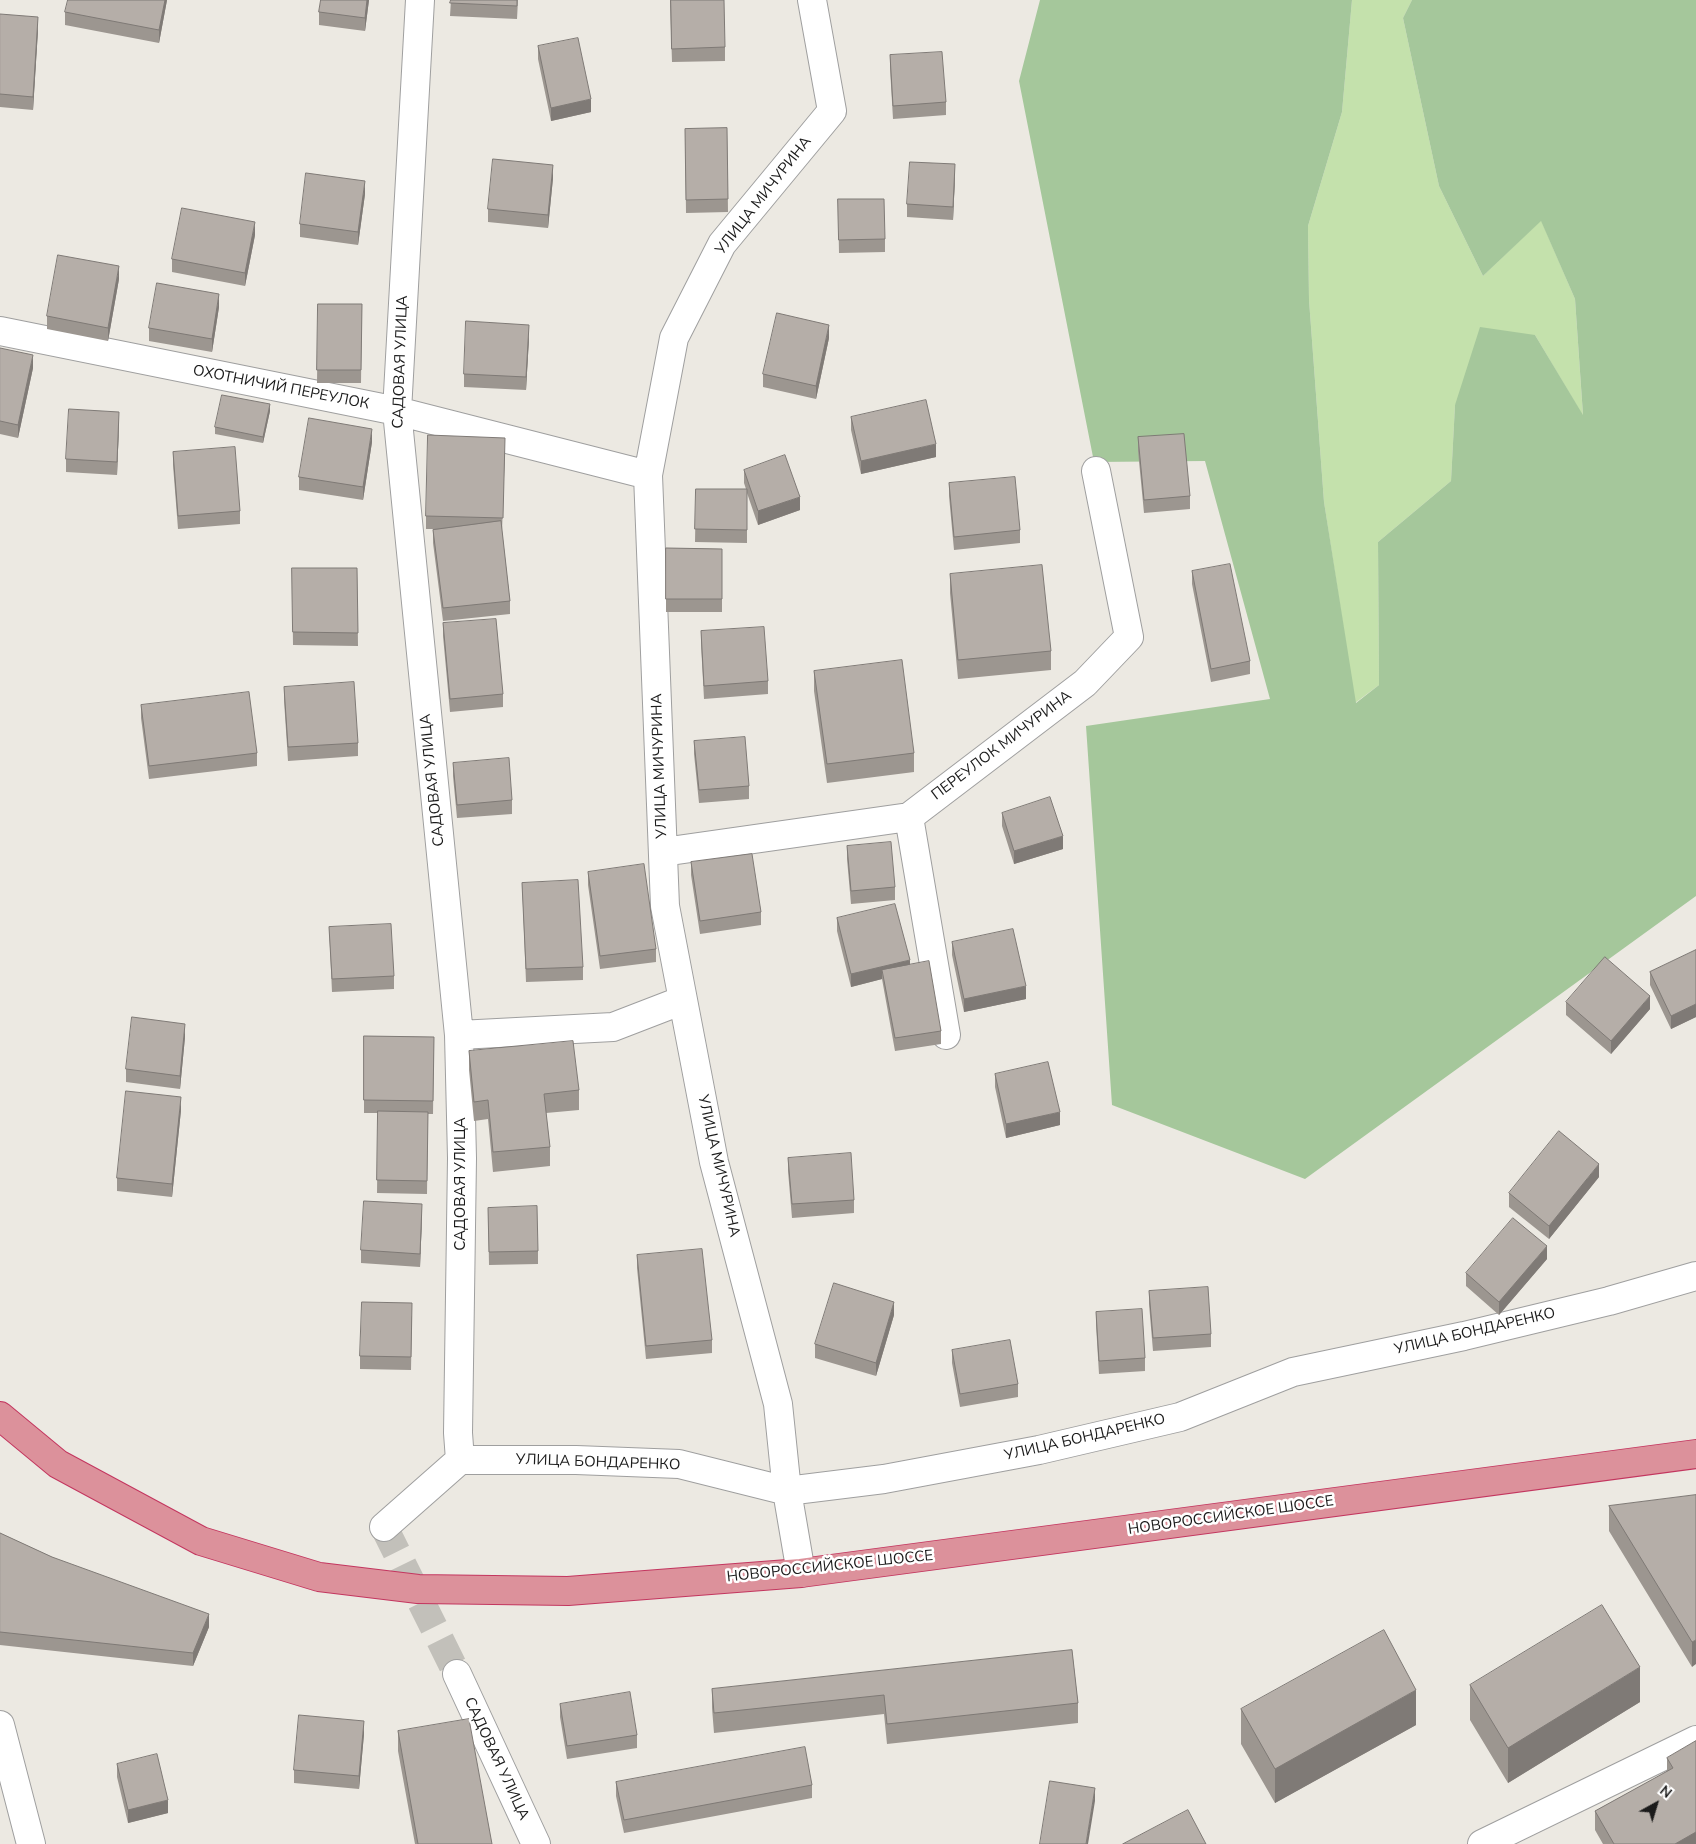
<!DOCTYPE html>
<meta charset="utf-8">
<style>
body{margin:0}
#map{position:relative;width:1696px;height:1844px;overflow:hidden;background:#ece9e2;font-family:"Nunito Sans",sans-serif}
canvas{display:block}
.north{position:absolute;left:1631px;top:1779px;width:50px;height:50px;-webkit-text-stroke:4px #fff;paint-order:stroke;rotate:39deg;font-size:14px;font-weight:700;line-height:20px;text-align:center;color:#1b1b1b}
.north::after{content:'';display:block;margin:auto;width:18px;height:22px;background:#1b1b1b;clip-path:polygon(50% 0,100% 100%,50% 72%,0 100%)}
</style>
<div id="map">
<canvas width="1696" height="1844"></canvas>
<div class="north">N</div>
</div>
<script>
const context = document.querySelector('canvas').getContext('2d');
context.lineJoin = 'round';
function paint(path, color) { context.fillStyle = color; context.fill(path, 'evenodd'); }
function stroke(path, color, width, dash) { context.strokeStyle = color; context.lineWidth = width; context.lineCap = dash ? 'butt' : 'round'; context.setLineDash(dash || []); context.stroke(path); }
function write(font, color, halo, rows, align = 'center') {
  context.font = font + ' "Nunito Sans",sans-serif'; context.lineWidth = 5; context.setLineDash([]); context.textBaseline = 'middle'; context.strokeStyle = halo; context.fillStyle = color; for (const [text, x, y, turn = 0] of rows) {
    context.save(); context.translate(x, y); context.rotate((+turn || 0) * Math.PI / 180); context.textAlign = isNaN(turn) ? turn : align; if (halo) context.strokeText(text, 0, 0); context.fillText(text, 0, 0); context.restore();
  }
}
paint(new Path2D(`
 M 1352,0 L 1412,0 L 1403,18 L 1439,186 L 1483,276 L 1541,220 L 1575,299 L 1583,416 L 1535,335 L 1455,405 L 1451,481 L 1378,542 L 1379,685 L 1355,703 L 1324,502 L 1309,300 L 1308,226 L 1342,112 Z`), '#c4e1ac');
paint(new Path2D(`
 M 1040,0 L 1352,0 L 1342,112 L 1308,226 L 1309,300 L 1324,502 L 1356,703 L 1379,685 L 1378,542 L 1451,481 L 1455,405 L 1480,327 L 1535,335 L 1583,415 L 1575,299 L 1541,221 L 1483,276 L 1439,186 L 1403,18 L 1412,0 L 1696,0 L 1696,896 L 1305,1179 L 1112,1105 L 1086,726 L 1270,699 L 1205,461 L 1094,462 L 1019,81 Z`), '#a5c79b');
stroke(new Path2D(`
 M 384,1527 L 457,1674`), '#c2c0ba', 28, [28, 14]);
const minor = new Path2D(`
 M 420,0 L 397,411 L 459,1035 L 462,1158 L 458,1433 L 460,1460
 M 0,331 L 397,411 L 648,475
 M 663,852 L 909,817
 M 459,1035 L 613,1027 L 683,1000
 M 946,1035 L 909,817 L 1085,683 L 1129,637 L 1096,471
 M 460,1460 L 576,1460 L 679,1464 L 787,1491 L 884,1479 L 1039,1450 L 1180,1417 L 1293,1372 L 1464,1336 L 1609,1301 L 1696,1276
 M 384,1527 L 460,1460
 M 801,1573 L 787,1491 L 778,1404 L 714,1162 L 665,906 L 648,475 L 674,338 L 722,244 L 832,111 L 812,0
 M 457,1674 L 536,1844
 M 0,1725 L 31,1844
 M 1482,1844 L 1696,1740`);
const highway = new Path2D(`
 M 0,1416 L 58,1464 L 201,1541 L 319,1577 L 418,1589 L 568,1591 L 801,1573 L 1696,1454`);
stroke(minor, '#9f9f9f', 30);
stroke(highway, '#c3365f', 30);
stroke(minor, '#fff', 28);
stroke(highway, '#dc919b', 28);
paint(new Path2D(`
 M 167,0 L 159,43 L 65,25 L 65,12 Z
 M 321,0 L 369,0 L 365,31 L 319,25 L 319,12 Z
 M 451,0 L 518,0 L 517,19 L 450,16 Z
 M 670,0 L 725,47 L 725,61 L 672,62 Z
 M 0,14 L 38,30 L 33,110 L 0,107 Z
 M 538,46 L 591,112 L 551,121 L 538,59 Z
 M 890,55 L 946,102 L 946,115 L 893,119 L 890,68 Z
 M 727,128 L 728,212 L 686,213 L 685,129 Z
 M 955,177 L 953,220 L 907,217 L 907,204 Z
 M 553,178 L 548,228 L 488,222 L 488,209 Z
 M 365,194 L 358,245 L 300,237 L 300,224 Z
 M 838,199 L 885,239 L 885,252 L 839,253 Z
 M 255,235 L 245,286 L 172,272 L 172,259 Z
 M 119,279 L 108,341 L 47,329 L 47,316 Z
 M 318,304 L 362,304 L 361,383 L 317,383 Z
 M 219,307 L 212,352 L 149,341 L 149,328 Z
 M 529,338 L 526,390 L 464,387 L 464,374 Z
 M 829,338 L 816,399 L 763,387 L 763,374 Z
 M 0,348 L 33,368 L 18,438 L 0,434 Z
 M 270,411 L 263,443 L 215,434 L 215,427 Z
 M 851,417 L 936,457 L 861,474 L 851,430 Z
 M 119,425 L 117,475 L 66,472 L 66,459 Z
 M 1138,437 L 1190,496 L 1190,509 L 1144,513 L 1138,451 Z
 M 372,442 L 363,500 L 299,490 L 299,477 Z
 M 505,451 L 502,531 L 510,601 L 510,614 L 443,621 L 433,543 L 433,530 L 434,529 L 426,529 L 426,516 Z
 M 173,452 L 240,511 L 240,524 L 178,529 L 173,465 Z
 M 744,470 L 800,510 L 758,525 L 747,493 L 747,543 L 695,542 L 696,489 L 746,489 L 744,483 Z
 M 949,483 L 1020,530 L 1020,543 L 954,550 L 949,496 Z
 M 666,548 L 722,549 L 722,612 L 666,612 Z
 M 292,568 L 357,568 L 358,646 L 293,645 Z
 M 1192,571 L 1250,661 L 1250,674 L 1211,682 L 1192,584 Z
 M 950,574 L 1051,651 L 1051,670 L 958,679 L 950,593 Z
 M 443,623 L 503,694 L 503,707 L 450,712 L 443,636 Z
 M 701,631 L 768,681 L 768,694 L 704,699 L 701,644 Z
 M 814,671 L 914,753 L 914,772 L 827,783 L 814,691 Z
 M 284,687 L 358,743 L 358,756 L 288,761 L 284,700 Z
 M 141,705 L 257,753 L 257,766 L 149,779 L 141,718 Z
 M 694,741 L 749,786 L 749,799 L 699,803 L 694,754 Z
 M 453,763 L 512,800 L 512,814 L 457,818 L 453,776 Z
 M 1002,813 L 1063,849 L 1014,864 L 1002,826 Z
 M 847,846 L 895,887 L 895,900 L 851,904 L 847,859 Z
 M 691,862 L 761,912 L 761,925 L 700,934 L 691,875 Z
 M 588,872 L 656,949 L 656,962 L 600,969 L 588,885 Z
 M 522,883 L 583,967 L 583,980 L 526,982 Z
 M 837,918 L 910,965 L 941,1031 L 941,1044 L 895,1051 L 882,979 L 851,987 L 837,931 Z
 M 329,927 L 394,976 L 394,989 L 332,992 Z
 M 952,942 L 1026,999 L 964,1012 L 952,955 Z
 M 1696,950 L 1696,1017 L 1671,1029 L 1650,985 L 1650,972 Z
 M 1566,1002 L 1650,1009 L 1611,1054 L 1566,1015 Z
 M 364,1036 L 434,1037 L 433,1114 L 428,1114 L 427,1194 L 377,1193 L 378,1113 L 364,1113 Z
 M 185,1037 L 180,1089 L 126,1082 L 126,1069 Z
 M 469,1051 L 579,1090 L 579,1110 L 546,1113 L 550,1147 L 550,1166 L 493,1172 L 488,1119 L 474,1121 L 469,1070 Z
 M 995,1074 L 1060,1125 L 1006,1138 L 995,1087 Z
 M 181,1110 L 172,1197 L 117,1191 L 117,1178 Z
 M 788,1158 L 854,1200 L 854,1213 L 792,1218 L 788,1171 Z
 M 1599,1177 L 1549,1239 L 1509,1207 L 1509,1193 Z
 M 488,1208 L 538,1251 L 538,1264 L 489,1265 Z
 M 422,1217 L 420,1267 L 361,1263 L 361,1250 Z
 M 637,1255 L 712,1340 L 712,1353 L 646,1359 L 637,1268 Z
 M 1547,1259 L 1499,1315 L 1466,1286 L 1466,1273 Z
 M 1149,1291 L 1211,1334 L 1211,1347 L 1153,1351 L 1149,1304 Z
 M 1096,1312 L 1145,1358 L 1145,1371 L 1099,1374 L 1096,1325 Z
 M 894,1315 L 876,1376 L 815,1358 L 815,1344 Z
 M 412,1316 L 411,1370 L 360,1369 L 360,1356 Z
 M 952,1350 L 1018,1384 L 1018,1397 L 960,1407 L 952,1363 Z
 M 1696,1495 L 1692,1667 L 1609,1531 L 1609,1506 Z
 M 0,1533 L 52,1557 L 209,1627 L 193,1666 L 0,1645 Z
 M 1072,1650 L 1078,1703 L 1078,1723 L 887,1744 L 884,1714 L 714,1733 L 712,1708 L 712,1689 Z
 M 1470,1685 L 1640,1702 L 1508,1783 L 1470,1720 Z
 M 560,1704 L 637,1735 L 637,1748 L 567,1759 L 560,1717 Z
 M 1241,1709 L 1416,1725 L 1275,1803 L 1241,1744 Z
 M 398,1731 L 492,1844 L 415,1844 L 398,1751 Z
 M 364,1734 L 359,1789 L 294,1783 L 294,1770 Z
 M 1696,1741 L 1696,1844 L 1603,1844 L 1595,1830 L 1595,1811 L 1667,1772 L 1667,1758 Z
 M 117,1764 L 168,1813 L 128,1823 L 117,1777 Z
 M 616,1782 L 812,1785 L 812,1798 L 624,1833 L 616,1796 Z`), '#9c9690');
paint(new Path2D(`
 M 165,0 L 167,0 L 159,43 L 159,30 Z
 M 367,0 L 369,0 L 365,31 L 365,18 Z
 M 38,17 L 38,30 L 33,110 L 33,97 Z
 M 591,99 L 591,112 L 551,121 L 551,108 Z
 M 955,164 L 955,177 L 953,220 L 953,207 Z
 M 553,165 L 553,178 L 548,228 L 548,215 Z
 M 365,181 L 365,194 L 358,245 L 358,232 Z
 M 255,222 L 255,235 L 245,286 L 245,273 Z
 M 119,266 L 119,279 L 108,341 L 108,328 Z
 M 219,294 L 219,307 L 212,352 L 212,339 Z
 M 529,325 L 529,338 L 526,390 L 526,377 Z
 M 829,325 L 829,338 L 816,399 L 816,386 Z
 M 33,355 L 33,368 L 18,438 L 18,425 Z
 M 270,404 L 270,411 L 263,443 L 263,437 Z
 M 119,412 L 119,425 L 117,475 L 117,462 Z
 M 372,429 L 372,442 L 363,500 L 363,487 Z
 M 936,444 L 936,457 L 861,474 L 861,461 Z
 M 800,497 L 800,510 L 758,525 L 758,511 Z
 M 1063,836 L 1063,849 L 1014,864 L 1014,851 Z
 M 910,960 L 910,973 L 882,970 L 882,979 L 851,987 L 851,974 Z
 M 1026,986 L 1026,999 L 964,1012 L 964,999 Z
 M 1650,996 L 1650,1009 L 1611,1054 L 1611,1041 Z
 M 1696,1004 L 1696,1017 L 1671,1029 L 1671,1016 Z
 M 185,1024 L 185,1037 L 180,1089 L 180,1076 Z
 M 181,1097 L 181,1110 L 172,1197 L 172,1184 Z
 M 1060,1112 L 1060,1125 L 1006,1138 L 1006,1124 Z
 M 1599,1164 L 1599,1177 L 1549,1239 L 1549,1226 Z
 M 422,1204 L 422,1217 L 420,1267 L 420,1254 Z
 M 1547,1246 L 1547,1259 L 1499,1315 L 1499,1302 Z
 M 894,1302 L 894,1315 L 876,1376 L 876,1363 Z
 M 209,1614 L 209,1627 L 193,1666 L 193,1653 Z
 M 1696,1640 L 1696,1664 L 1692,1667 L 1692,1642 Z
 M 1640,1667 L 1640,1702 L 1508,1783 L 1508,1748 Z
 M 1416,1690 L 1416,1725 L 1275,1803 L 1275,1769 Z
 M 364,1721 L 364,1734 L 359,1789 L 359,1776 Z
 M 1095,1788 L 1095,1801 L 1088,1844 L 1086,1844 Z
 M 168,1800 L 168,1813 L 128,1823 L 128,1810 Z
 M 1696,1832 L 1696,1844 L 1675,1844 Z`), '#7f7a76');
const building = new Path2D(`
 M 68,0 L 165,0 L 159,30 L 65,12 Z
 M 321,0 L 367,0 L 365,18 L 319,12 Z
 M 451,0 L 517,0 L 517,6 L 450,3 Z
 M 671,0 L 724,0 L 725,47 L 672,49 Z
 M 0,14 L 38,17 L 33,97 L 0,94 Z
 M 578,38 L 591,99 L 551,108 L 538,46 Z
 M 942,52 L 946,102 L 893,106 L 890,55 Z
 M 727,128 L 728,199 L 686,200 L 685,129 Z
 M 493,159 L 553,165 L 548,215 L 488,209 Z
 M 910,162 L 955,164 L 953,207 L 907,204 Z
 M 306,173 L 365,181 L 358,232 L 300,224 Z
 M 838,199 L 884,199 L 885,239 L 839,240 Z
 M 182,208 L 255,222 L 245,273 L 172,259 Z
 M 58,255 L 119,266 L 108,328 L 47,316 Z
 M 157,283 L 219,294 L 212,339 L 149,328 Z
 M 318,304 L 362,304 L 361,370 L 317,370 Z
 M 777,313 L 829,325 L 816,386 L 763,374 Z
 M 466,321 L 529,325 L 526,377 L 464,374 Z
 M 0,348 L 33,355 L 18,425 L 0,421 Z
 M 222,395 L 270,404 L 263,437 L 215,427 Z
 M 926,400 L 936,444 L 861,461 L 851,417 Z
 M 69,409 L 119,412 L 117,462 L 66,459 Z
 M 309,418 L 372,429 L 363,487 L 299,477 Z
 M 1184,434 L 1190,496 L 1144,500 L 1138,437 Z
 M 428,435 L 505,438 L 503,518 L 426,516 Z
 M 235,447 L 240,511 L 178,516 L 173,452 Z
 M 785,455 L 800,497 L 758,511 L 744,470 Z
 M 1015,477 L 1020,530 L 954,537 L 949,483 Z
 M 696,489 L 747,489 L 747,530 L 695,529 Z
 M 501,521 L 510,601 L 443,608 L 433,530 Z
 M 666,548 L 722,549 L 722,599 L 666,599 Z
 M 1230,564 L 1250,661 L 1211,669 L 1192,571 Z
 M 1042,565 L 1051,651 L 958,660 L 950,574 Z
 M 292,568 L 357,568 L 358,633 L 293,632 Z
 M 496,619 L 503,694 L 450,699 L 443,623 Z
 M 764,627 L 768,681 L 704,686 L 701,631 Z
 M 902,660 L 914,753 L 827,764 L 814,671 Z
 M 354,682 L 358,743 L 288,747 L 284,687 Z
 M 249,692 L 257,753 L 149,766 L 141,705 Z
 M 745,737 L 749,786 L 699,790 L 694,741 Z
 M 509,758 L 512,800 L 457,805 L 453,763 Z
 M 1050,797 L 1063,836 L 1014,851 L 1002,813 Z
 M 891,842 L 895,887 L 851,891 L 847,846 Z
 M 752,854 L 761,912 L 700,921 L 691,862 Z
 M 644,864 L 656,949 L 600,956 L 588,872 Z
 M 578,880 L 583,967 L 526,969 L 522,883 Z
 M 895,904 L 910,960 L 851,974 L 837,918 Z
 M 391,924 L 394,976 L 332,979 L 329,927 Z
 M 1013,929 L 1026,986 L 964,999 L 952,942 Z
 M 1696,950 L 1696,1004 L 1671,1016 L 1650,972 Z
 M 1605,957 L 1650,996 L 1611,1041 L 1566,1002 Z
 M 929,961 L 941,1031 L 895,1038 L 882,970 Z
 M 132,1017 L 185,1024 L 180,1076 L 126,1069 Z
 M 364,1036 L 434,1037 L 433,1101 L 364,1100 Z
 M 573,1041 L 579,1090 L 544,1094 L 550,1147 L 493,1152 L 488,1100 L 474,1102 L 469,1051 Z
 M 1048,1062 L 1060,1112 L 1006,1124 L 995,1074 Z
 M 126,1091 L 181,1097 L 172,1184 L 117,1178 Z
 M 378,1111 L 428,1112 L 427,1181 L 377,1180 Z
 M 1559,1131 L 1599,1164 L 1549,1226 L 1509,1193 Z
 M 851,1153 L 854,1200 L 792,1204 L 788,1158 Z
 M 364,1201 L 422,1204 L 420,1254 L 361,1250 Z
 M 537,1206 L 538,1251 L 489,1252 L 488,1208 Z
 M 1513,1218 L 1547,1246 L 1499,1302 L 1466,1273 Z
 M 702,1249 L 712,1340 L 646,1346 L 637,1255 Z
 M 834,1283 L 894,1302 L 876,1363 L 815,1344 Z
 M 1208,1287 L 1211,1334 L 1153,1338 L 1149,1291 Z
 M 362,1302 L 412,1303 L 411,1357 L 360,1356 Z
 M 1142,1309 L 1145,1358 L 1099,1361 L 1096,1312 Z
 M 1010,1340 L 1018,1384 L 960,1394 L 952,1350 Z
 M 1696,1495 L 1696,1640 L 1692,1642 L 1609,1506 Z
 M 0,1533 L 52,1557 L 209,1614 L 193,1653 L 0,1632 Z
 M 1602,1605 L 1640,1667 L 1508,1748 L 1470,1685 Z
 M 1384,1630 L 1416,1690 L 1275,1769 L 1241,1709 Z
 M 1072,1650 L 1078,1703 L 887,1724 L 884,1695 L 714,1713 L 712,1689 Z
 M 630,1692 L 637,1735 L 567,1746 L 560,1704 Z
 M 299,1715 L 364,1721 L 359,1776 L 294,1770 Z
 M 469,1719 L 492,1844 L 418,1844 L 398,1731 Z
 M 1696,1741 L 1696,1832 L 1675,1844 L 1614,1844 L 1595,1811 L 1673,1768 L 1667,1758 Z
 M 805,1747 L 812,1785 L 624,1820 L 616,1782 Z
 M 157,1754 L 168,1800 L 128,1810 L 117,1764 Z
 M 1050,1781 L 1095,1788 L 1086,1844 L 1040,1844 Z
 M 1188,1810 L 1206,1844 L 1123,1844 Z`);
paint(building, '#b5aea8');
stroke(building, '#7f7a76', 1);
write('15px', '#1b1b1b', '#fff', [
 ["УЛИЦА МИЧУРИНА",764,196,-52],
 ["САДОВАЯ УЛИЦА",401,362,-88],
 ["ОХОТНИЧИЙ ПЕРЕУЛОК",281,388,11],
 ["ПЕРЕУЛОК МИЧУРИНА",1002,746,-37],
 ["УЛИЦА МИЧУРИНА",660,766,-92],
 ["САДОВАЯ УЛИЦА",433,780,-96],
 ["УЛИЦА МИЧУРИНА",718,1166,77],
 ["САДОВАЯ УЛИЦА",461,1184,-90],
 ["УЛИЦА БОНДАРЕНКО",1475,1332,-13],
 ["УЛИЦА БОНДАРЕНКО",1085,1438,-13],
 ["УЛИЦА БОНДАРЕНКО",598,1463,2],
 ["НОВОРОССИЙСКОЕ ШОССЕ",1231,1516,-8],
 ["НОВОРОССИЙСКОЕ ШОССЕ",830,1567,-6],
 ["САДОВАЯ УЛИЦА",496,1759,65]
]);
</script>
